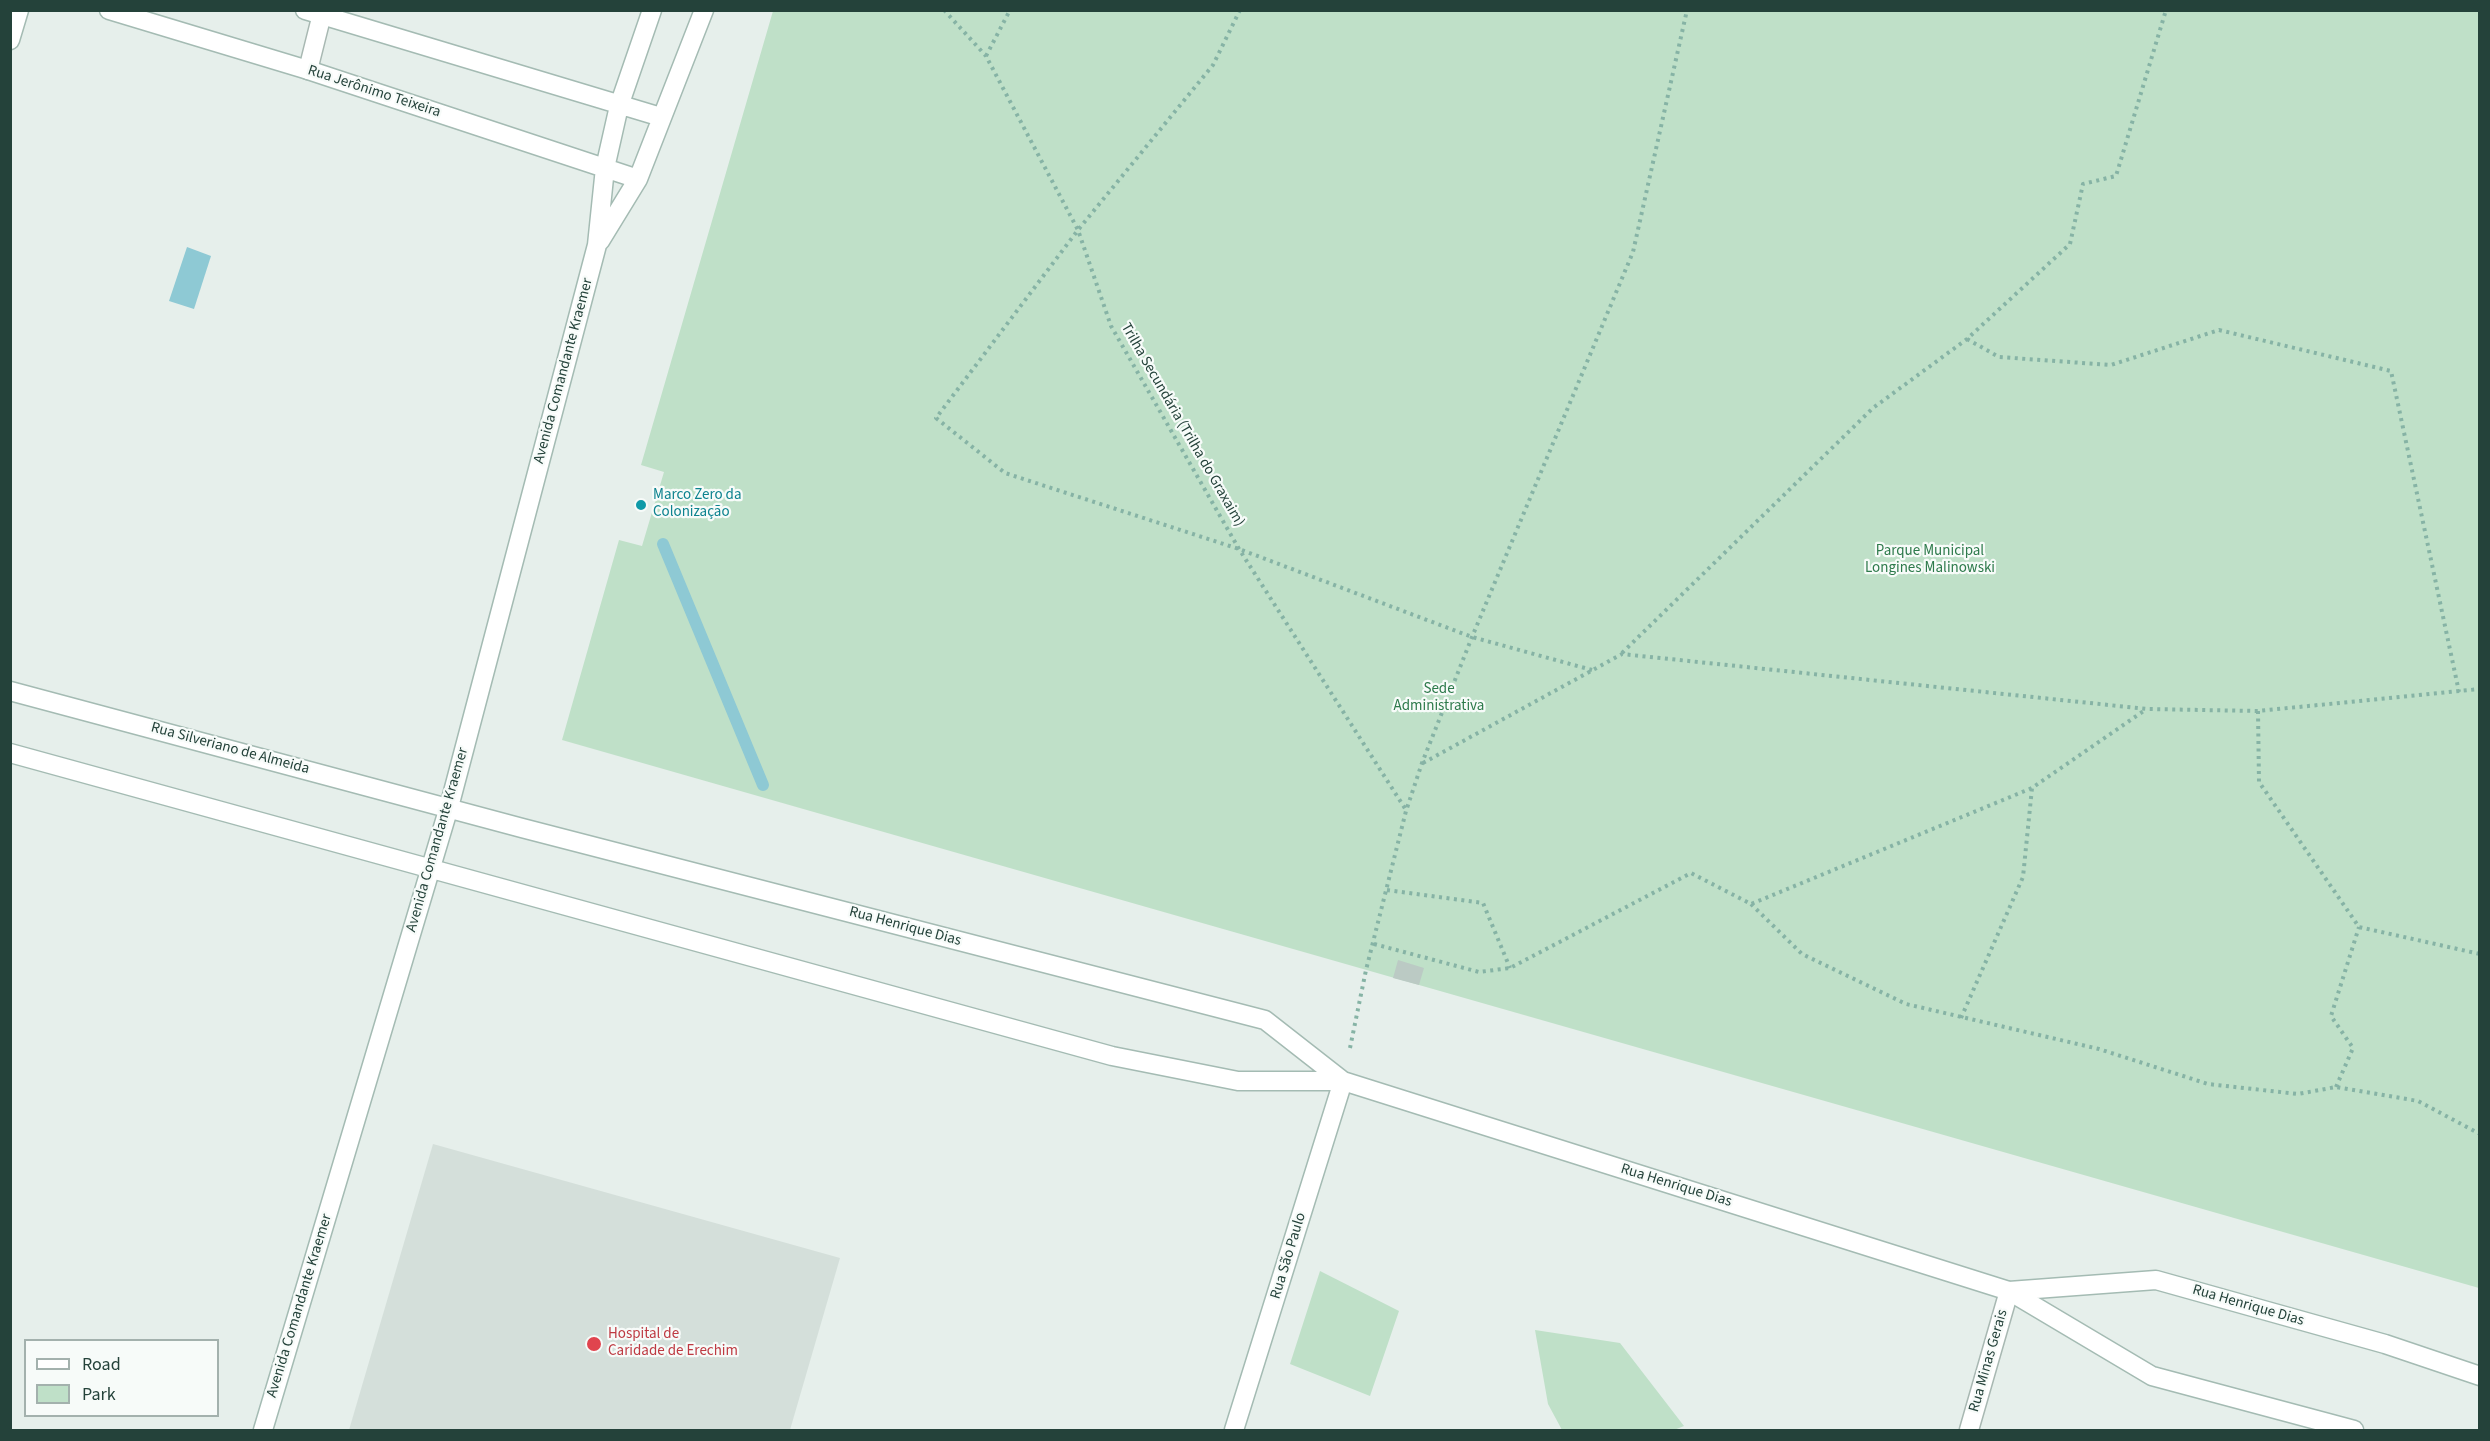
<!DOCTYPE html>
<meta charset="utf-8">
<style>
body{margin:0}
#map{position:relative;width:2490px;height:1441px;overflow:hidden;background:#e6efeb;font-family:"Source Sans 3",sans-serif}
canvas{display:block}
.frame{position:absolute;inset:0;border:12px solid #24423a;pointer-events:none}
.legend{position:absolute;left:24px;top:1339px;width:195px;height:78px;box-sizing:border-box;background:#f7fbf9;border:2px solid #a3b1ad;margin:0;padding:8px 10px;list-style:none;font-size:18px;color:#24423a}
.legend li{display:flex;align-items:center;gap:12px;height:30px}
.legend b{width:30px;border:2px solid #a3b1ad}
</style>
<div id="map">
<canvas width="2490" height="1441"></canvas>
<div class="frame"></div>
<ul class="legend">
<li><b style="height:8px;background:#fff"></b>Road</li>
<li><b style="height:16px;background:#bfe0c8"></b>Park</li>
</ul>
</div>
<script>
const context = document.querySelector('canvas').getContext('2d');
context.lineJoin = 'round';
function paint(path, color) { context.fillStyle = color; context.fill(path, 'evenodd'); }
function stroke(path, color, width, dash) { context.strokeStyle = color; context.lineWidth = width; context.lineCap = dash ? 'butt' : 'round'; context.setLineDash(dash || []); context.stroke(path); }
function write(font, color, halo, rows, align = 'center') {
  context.font = font + ' "Source Sans 3",sans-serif'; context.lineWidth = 4.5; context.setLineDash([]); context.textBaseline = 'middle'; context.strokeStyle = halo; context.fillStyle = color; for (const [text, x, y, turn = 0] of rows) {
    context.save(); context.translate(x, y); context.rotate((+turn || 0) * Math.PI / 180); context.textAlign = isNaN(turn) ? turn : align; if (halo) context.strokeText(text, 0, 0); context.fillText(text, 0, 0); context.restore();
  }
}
paint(new Path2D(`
 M 433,1144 L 840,1258 L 790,1430 L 349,1430 Z`), '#d4dfda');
paint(new Path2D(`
 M 773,11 L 2479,11 L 2479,1288 L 562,740 L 619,540 L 642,546 L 664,472 L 641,465 Z
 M 1320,1271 L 1399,1311 L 1370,1396 L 1290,1364 Z
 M 1535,1330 L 1620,1343 L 1684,1426 L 1674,1430 L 1562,1430 L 1548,1404 Z`), '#bfe0c8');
paint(new Path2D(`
 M 187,247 L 211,256 L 194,309 L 169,301 Z`), '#8ec9d4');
stroke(new Path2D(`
 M 663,544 L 763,785`), '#8ec9d4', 12);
paint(new Path2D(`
 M 1398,960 L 1424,968 L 1419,985 L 1393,978 Z`), '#bbcac4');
const street = new Path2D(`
 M 308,70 L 323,10
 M 1969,1430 L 2009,1291`);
const secondary = new Path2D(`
 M 109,10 L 308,70 L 638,179
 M 305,10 L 661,117
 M 10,40 L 19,10
 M 600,241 L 638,179 L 704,10
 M 10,691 L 522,828 L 1265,1020 L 1343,1081
 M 10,753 L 1112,1056 L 1238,1081 L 1343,1081 L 2009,1291 L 2152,1376 L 2354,1430
 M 2009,1291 L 2156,1280 L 2385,1344 L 2480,1376
 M 263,1430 L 449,807 L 597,245 L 605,168 L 619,106 L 652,10
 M 1234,1430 L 1343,1081`);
stroke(street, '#a8b8b2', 21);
stroke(secondary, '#a4bbb3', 21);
stroke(new Path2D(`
 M 944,10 L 986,56 L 1078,230 L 1111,326 L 1239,549 L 1406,810
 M 1240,10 L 1213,65 L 1078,230 L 936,418 L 1005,473 L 1239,549 L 1472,637 L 1592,670
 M 986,56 L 1010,10
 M 1967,339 L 1999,357 L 2111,365 L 2219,330 L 2391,371 L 2459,692
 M 1622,653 L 1873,408 L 1967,339 L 2070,244 L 2083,184 L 2116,176 L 2166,10
 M 2258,711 L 2259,782 L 2359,927 L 2480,954
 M 1423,763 L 1622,654 L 2147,709 L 2258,711 L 2480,689
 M 1387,890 L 1483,903 L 1510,968
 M 1751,904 L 1802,954 L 1906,1004 L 2099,1049 L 2208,1084 L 2298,1094 L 2336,1087 L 2418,1101 L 2480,1134
 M 1374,944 L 1479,972 L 1510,968 L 1691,873 L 1751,904 L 2032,788 L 2145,710
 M 1961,1018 L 2023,877 L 2032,788
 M 1350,1048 L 1366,970 L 1406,811 L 1422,763 L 1472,637 L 1633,252 L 1687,10
 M 2336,1087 L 2353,1048 L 2331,1016 L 2359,927`), '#86b3a5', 4, [3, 4.5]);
stroke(street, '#fff', 18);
stroke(secondary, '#fff', 18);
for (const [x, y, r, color] of [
 [641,505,6,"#0f9aa8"],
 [594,1344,8,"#e0444e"]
]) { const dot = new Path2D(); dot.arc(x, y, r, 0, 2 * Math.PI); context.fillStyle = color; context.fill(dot); stroke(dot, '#f7fbf9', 2); }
write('15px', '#24423a', '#f7fbf9', [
 ["Rua Jerônimo Teixeira",374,92,18],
 ["Avenida Comandante Kraemer",564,371,-75],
 ["Trilha Secundária (Trilha do Graxaim)",1182,425,60],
 ["Rua Silveriano de Almeida",230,749,15],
 ["Avenida Comandante Kraemer",438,840,-74],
 ["Rua Henrique Dias",905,927,15],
 ["Rua Henrique Dias",1676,1186,17],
 ["Rua São Paulo",1289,1256,-73],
 ["Avenida Comandante Kraemer",300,1306,-73],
 ["Rua Henrique Dias",2248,1306,16],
 ["Rua Minas Gerais",1989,1361,-74]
]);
write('15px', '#0d838f', '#f7fbf9', [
 ["Marco Zero da",653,496],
 ["Colonização",653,513]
], 'left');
write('15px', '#2d7a4b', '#f7fbf9', [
 ["Parque Municipal",1930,552],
 ["Longines Malinowski",1930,569],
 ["Sede",1439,690],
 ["Administrativa",1439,707]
]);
write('15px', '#be3a42', '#f7fbf9', [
 ["Hospital de",608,1335],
 ["Caridade de Erechim",608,1352]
], 'left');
</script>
